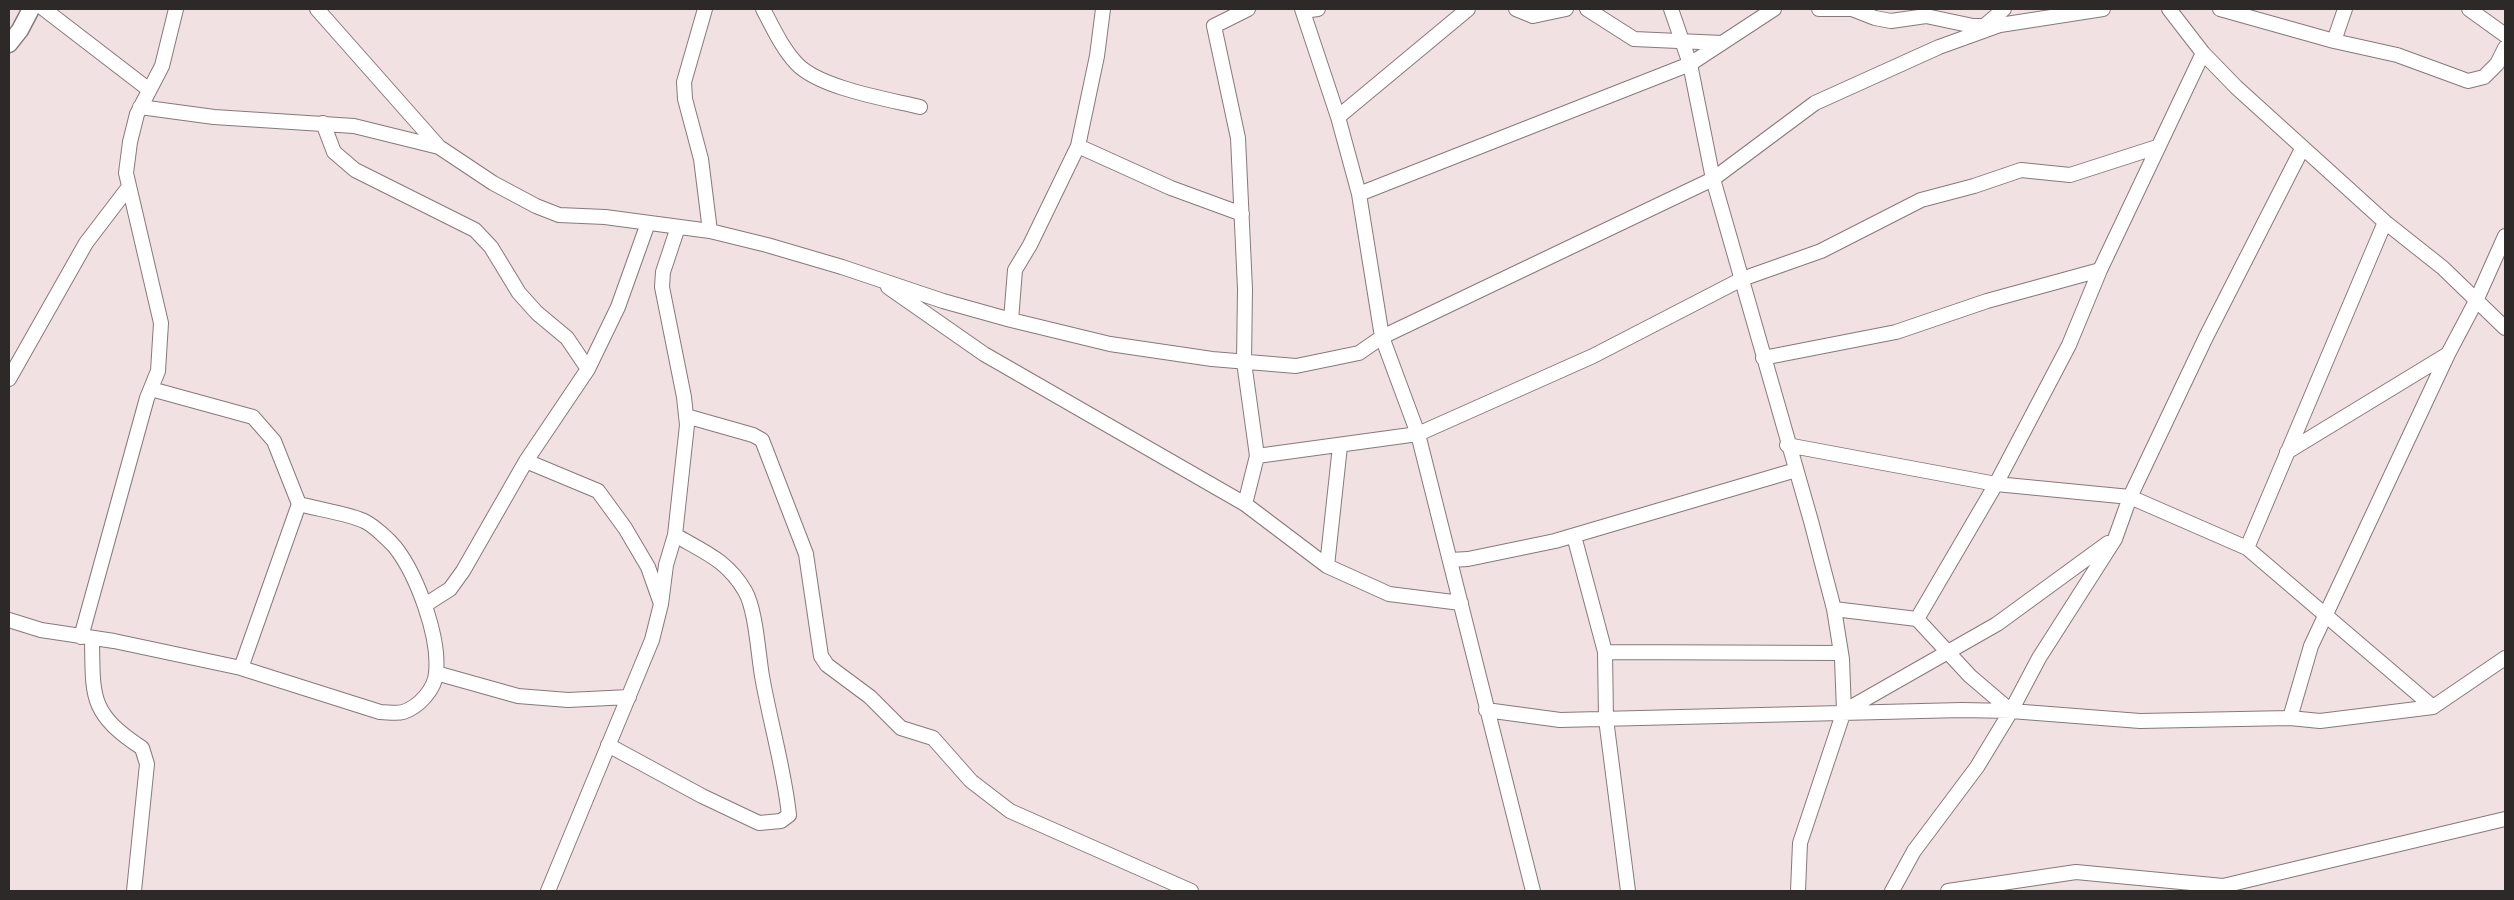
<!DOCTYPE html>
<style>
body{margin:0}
#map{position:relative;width:2514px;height:900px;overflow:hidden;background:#f1e1e3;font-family:Figtree,sans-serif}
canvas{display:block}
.frame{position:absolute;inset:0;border:10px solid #2e2929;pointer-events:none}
</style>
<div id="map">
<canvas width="2514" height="900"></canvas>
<div class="frame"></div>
</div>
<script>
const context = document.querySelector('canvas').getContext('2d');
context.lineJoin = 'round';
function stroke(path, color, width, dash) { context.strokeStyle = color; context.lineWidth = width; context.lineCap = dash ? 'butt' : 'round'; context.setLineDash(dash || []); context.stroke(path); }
const minor = new Path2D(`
 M 44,9 L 148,89
 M 317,9 L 439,147 L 493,183 L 536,206 L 559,215 L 605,217 L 710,231 L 767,245 L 842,267 L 943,301 L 1011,320 L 1110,344 L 1212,359 L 1296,366 L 1359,353 L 1382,337 L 1713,179 L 1815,103 L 1939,47 L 2000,25 L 2103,9
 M 705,9 L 684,82 L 685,99 L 701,159 L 710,231
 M 763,9 C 773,28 782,48 797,64 C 820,88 887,99 920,107
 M 1302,9 L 1338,117 L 1359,194 L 1382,337 L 1418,434 L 1533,891
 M 1516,9 L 1533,16 L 1566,9
 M 1587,9 L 1634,39 L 1722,43
 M 1671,9 L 1690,64 L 1713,179 L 1811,521 L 1834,609 L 1842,659 L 1844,711 L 1800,843 L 1798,891
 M 1819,9 L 1852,9 L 1875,18 L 1891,21 L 1926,16 L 1973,26 L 1989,26
 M 2169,9 L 2203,53 L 2236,87 L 2385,222 L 2443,268 L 2505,328
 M 2220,9 L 2334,41 L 2397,55 L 2468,81 L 2484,77 L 2497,64 L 2505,48
 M 2469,9 L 2505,35
 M 1303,11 L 1318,9
 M 1983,27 L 2004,9
 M 2334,41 L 2345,9
 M 140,107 L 214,117 L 354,126 L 439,147
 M 1338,117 L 1468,9
 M 323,123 L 334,152 L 355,170 L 475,230 L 491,247 L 519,293 L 537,313 L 567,338 L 588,369
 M 1078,146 L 1171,188 L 1242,214
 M 1359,194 L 1690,64 L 1774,9
 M 888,287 L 984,354 L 1245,504 L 1327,566 L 1389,594 L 1461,603
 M 1011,320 L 1015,270 L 1030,245 L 1078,146 L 1097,56 L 1103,9
 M 1763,358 L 1896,332 L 1987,301 L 2100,270
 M 9,379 L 86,243 L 128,188
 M 151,389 L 253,417 L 274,441 L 299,504 L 241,668
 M 686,416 L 753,435 L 762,440 L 806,554 L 821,656 L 827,665 L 870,697 L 901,728 L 933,738 L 971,781 L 1010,811 L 1191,891
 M 1787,445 L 1996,484 L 2130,497 L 2247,548 L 2433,707
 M 2287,452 L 2448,354 L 2476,301 L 2505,236
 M 1257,456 L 1418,434 L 1593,356 L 1742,279 L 1821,251 L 1921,200 L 1974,186 L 2021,170 L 2070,175 L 2157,147
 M 526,461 L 598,491 L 625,528 L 648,567 L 660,601
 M 1245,504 L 1257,456 L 1244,362 L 1245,289 L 1238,138 L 1214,26 L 1248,9
 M 1574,536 L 1605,652 L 1841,653
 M 2247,548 L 2385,222
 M 1450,560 L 1468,559 L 1555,541 L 1796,470
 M 1327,566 L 1340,446
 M 425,605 L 450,589 L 463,571 L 526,461 L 588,369 L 618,307 L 648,223
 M 1834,609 L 1917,619 L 1970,676 L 2011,711
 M 1917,619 L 1996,484 L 2069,345 L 2100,270 L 2203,53
 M 9,620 L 41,630 L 114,641 L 241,668 L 380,712 C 387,712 397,714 403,712 C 419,707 435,689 436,673 C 440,637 417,575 395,547 C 388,539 375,527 366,522 C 352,514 316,509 299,504
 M 81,637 L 147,398 L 158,371 L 161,323 L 126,173 L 130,142 L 137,114 L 162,66 L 176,9
 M 92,639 C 93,697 89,713 142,748 L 147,764 L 134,891
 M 1605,652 L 1606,719 L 1628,891
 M 436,673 L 518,696 L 568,700 L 629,697
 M 1486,710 L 1560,720 L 1962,710 L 2011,711 L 2140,721 L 2290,718 L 2320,721 L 2433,707 L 2505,658
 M 1846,710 L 1997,624 L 2108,543
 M 2290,718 L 2311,646 L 2448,354
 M 608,745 L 702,796 L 759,823 L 781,821 L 789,815 C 784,768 770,722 762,676 C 758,653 756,610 745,591 C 727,560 704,552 675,535
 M 548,891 L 652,640 L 661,604 L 666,565 L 675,535 L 687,425 L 684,397 L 662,287 L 663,272 L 678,227
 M 1892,891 L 1914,851 L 1977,767 L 2011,711 L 2039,658 L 2115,539 L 2130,497 L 2206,337 L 2302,149
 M 1948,891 L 2076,872 L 2223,886 L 2505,819`);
const major = new Path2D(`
 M 9,44 L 20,30 L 31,9`);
stroke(minor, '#87797b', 16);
stroke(major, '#87797b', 19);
stroke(minor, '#fff', 14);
stroke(major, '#fff', 16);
</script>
